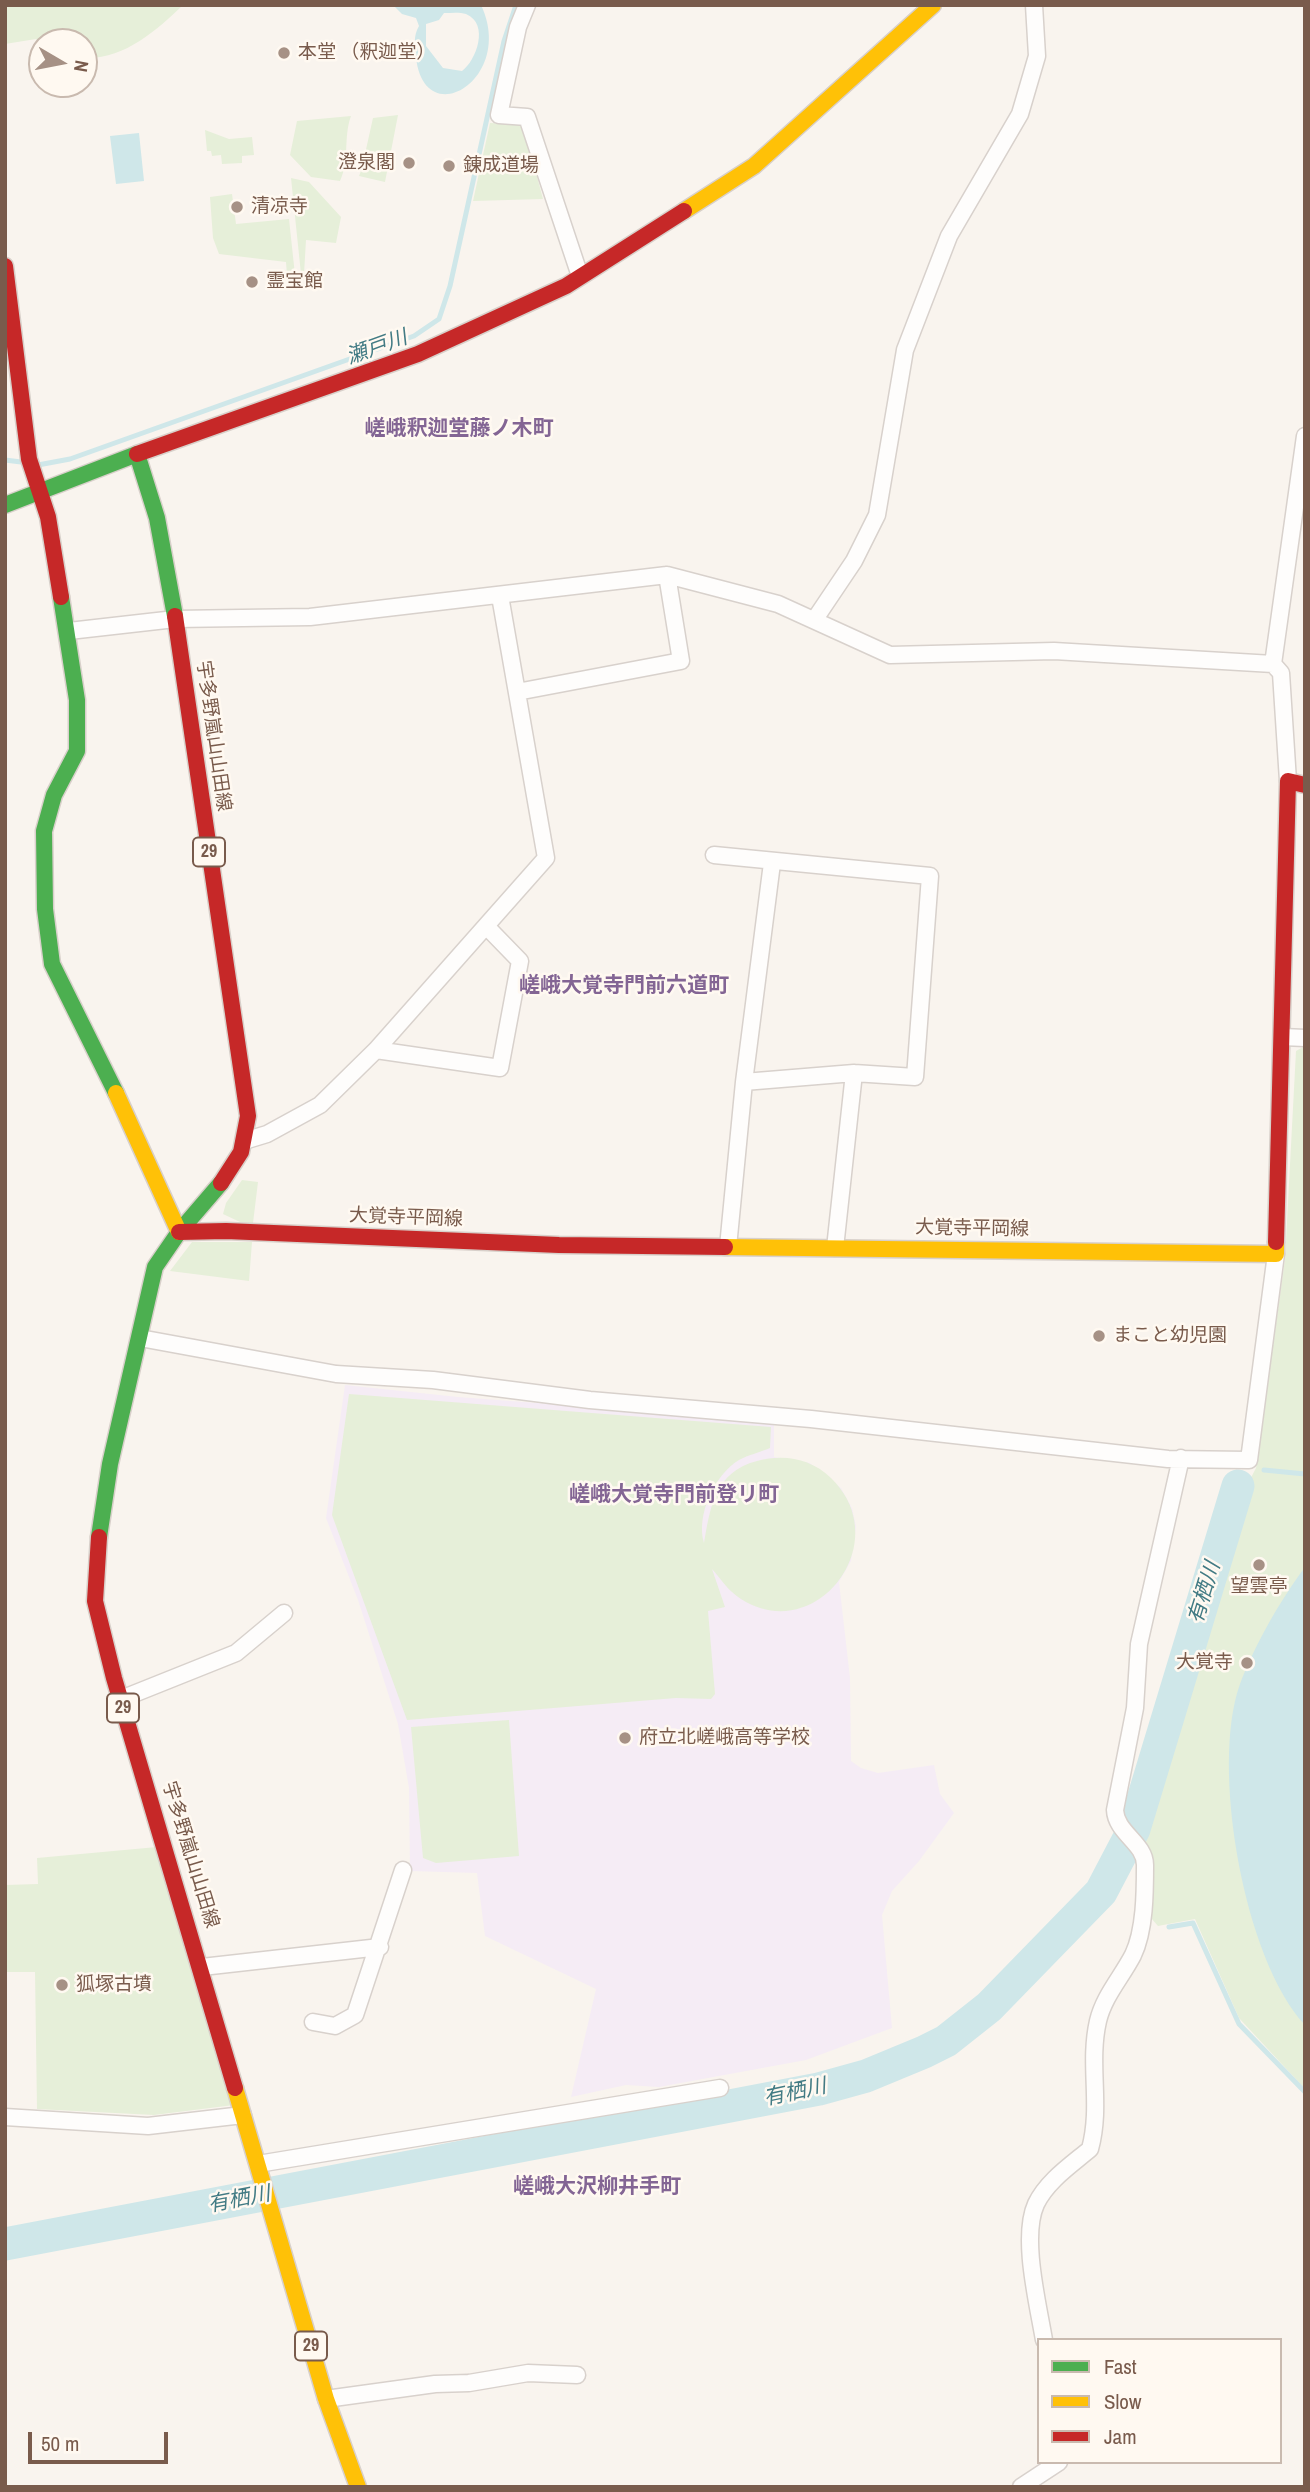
<!DOCTYPE html>
<meta charset="utf-8">
<style>
body{margin:0}
#map{position:relative;width:1310px;height:2492px;overflow:hidden;background:#f9f4ee;font-family:"Archivo Narrow",sans-serif}
canvas{display:block}
.frame{position:absolute;inset:0;border:7px solid #795b4c;pointer-events:none}
.legend{position:absolute;left:1037px;top:2338px;width:245px;height:126px;box-sizing:border-box;background:#fff9f1;border:2px solid #c9baaf;margin:0;padding:9px 12px;list-style:none;font-size:21px;color:#795b4c}
.legend li{display:flex;align-items:center;gap:14px;height:35px}
.legend b{width:35px;border:2px solid #c9baaf}
.north{position:absolute;left:28px;top:28px;width:70px;height:70px;box-sizing:border-box;background:#fff9f1;border:2px solid #c9baaf;border-radius:50%;rotate:100deg;font-size:19px;font-weight:700;line-height:28px;text-align:center;color:#795b4c}
.north::after{content:'';display:block;margin:auto;width:24px;height:32px;background:#a69185;clip-path:polygon(50% 0,100% 100%,50% 72%,0 100%)}
.scale{position:absolute;left:28px;top:2432px;width:140px;height:32px;box-sizing:border-box;border:4px solid #795b4c;border-top:0;padding-left:9px;font-size:21px;line-height:24px;white-space:nowrap;color:#795b4c;-webkit-text-stroke:5px #fff9f1;paint-order:stroke}
</style>
<div id="map">
<canvas width="1310" height="2492"></canvas>
<div class="frame"></div>
<ul class="legend">
<li><b style="height:9px;background:#4caf50"></b>Fast</li>
<li><b style="height:9px;background:#ffc107"></b>Slow</li>
<li><b style="height:9px;background:#c62828"></b>Jam</li>
</ul>
<div class="north">N</div>
<div class="scale">50 m</div>
</div>
<script>
const context = document.querySelector('canvas').getContext('2d');
context.lineJoin = 'round';
function paint(path, color) { context.fillStyle = color; context.fill(path, 'evenodd'); }
function stroke(path, color, width, dash) { context.strokeStyle = color; context.lineWidth = width; context.lineCap = dash ? 'butt' : 'round'; context.setLineDash(dash || []); context.stroke(path); }
function write(font, color, halo, rows, align = 'center') {
  context.font = font + ' "Archivo Narrow","Noto Sans JP",sans-serif'; context.lineWidth = 5; context.setLineDash([]); context.textBaseline = 'middle'; context.strokeStyle = halo; context.fillStyle = color; for (const [text, x, y, turn = 0] of rows) {
    context.save(); context.translate(x, y); context.rotate((+turn || 0) * Math.PI / 180); context.textAlign = isNaN(turn) ? turn : align; if (halo) context.strokeText(text, 0, 0); context.fillText(text, 0, 0); context.restore();
  }
}
paint(new Path2D(`
 M 345,1385 L 458,1397 L 774,1421 L 774,1457 L 810,1463 L 841,1488 L 852,1508 L 856,1526 L 851,1561 L 839,1582 L 850,1678 L 851,1761 L 861,1768 L 878,1773 L 934,1765 L 940,1794 L 954,1813 L 919,1861 L 892,1891 L 882,1915 L 892,2028 L 806,2060 L 659,2087 L 626,2085 L 571,2097 L 596,1989 L 485,1936 L 477,1873 L 410,1871 L 409,1788 L 398,1724 L 358,1600 L 326,1518 Z`), '#f5ecf5');
paint(new Path2D(`
 M 5,5 L 183,5 C 156,31 123,60 84,58 L 84,42 L 42,42 L 42,44 L 36,39 L 5,44 Z
 M 398,115 L 385,182 L 359,176 L 361,171 L 367,172 L 371,155 L 365,154 L 373,118 Z
 M 351,116 C 343,138 350,160 340,181 L 311,177 L 290,155 L 297,121 Z
 M 490,123 L 523,124 L 543,199 L 473,201 Z
 M 205,130 L 229,139 L 252,137 L 254,155 L 242,156 L 242,163 L 222,164 L 221,155 L 212,156 L 211,151 L 207,151 Z
 M 291,178 L 309,182 L 341,217 L 336,243 L 306,240 L 304,274 L 301,274 Z
 M 232,194 L 236,224 L 289,219 L 295,275 L 287,275 L 286,262 L 219,254 L 213,238 L 210,197 Z
 M 1305,1046 L 1305,2089 L 1239,2018 L 1195,1919 L 1158,1926 L 1151,1918 L 1152,1854 L 1139,1837 L 1239,1501 L 1256,1468 L 1285,1259 L 1296,1051 Z
 M 242,1180 L 258,1182 L 253,1223 L 240,1222 L 223,1214 L 226,1203 Z
 M 192,1242 L 252,1242 L 249,1281 L 170,1271 Z
 M 349,1394 L 771,1427 L 770,1448 C 761,1452 748,1455 739,1460 C 714,1475 696,1516 704,1543 C 710,1509 714,1472 757,1461 C 784,1454 810,1458 831,1478 C 897,1542 816,1647 741,1599 C 728,1591 721,1579 712,1569 L 725,1607 L 708,1611 L 715,1694 L 711,1699 L 676,1698 L 407,1720 L 332,1515 Z
 M 509,1720 L 519,1856 L 436,1863 L 423,1858 L 411,1727 Z
 M 157,1847 L 234,2105 L 154,2115 L 37,2109 L 35,1972 L 5,1972 L 5,1885 L 38,1884 L 37,1858 Z`), '#e6efd9');
paint(new Path2D(`
 M 481,5 C 516,79 424,134 416,57 C 415,45 413,36 419,26 L 416,18 L 402,14 L 393,5 ZM 444,13 C 451,13 460,12 466,14 C 490,24 476,61 462,71 L 443,68 L 426,46 L 426,24 L 439,20 Z
 M 139,133 L 144,181 L 116,184 L 110,136 Z
 M 1305,1567 L 1305,2025 C 1244,1960 1210,1767 1240,1684 C 1254,1646 1281,1599 1305,1567 Z`), '#cfe7e9');
stroke(new Path2D(`
 M 5,460 L 21,462
 M 38,465 L 70,459 L 414,336 L 439,319 L 450,286 L 504,41 L 516,5
 M 1264,1470 L 1305,1474
 M 1169,1927 L 1193,1923 L 1239,2024 L 1305,2092`), '#cfe7e9', 5);
stroke(new Path2D(`
 M 5,2244 L 819,2089 L 866,2076 L 924,2052 L 946,2041 L 989,2007 L 1101,1892 L 1134,1829 L 1238,1486`), '#cfe7e9', 33);
const street = new Path2D(`
 M 527,5 L 518,27 L 499,115 L 527,117 L 580,276
 M 815,619 L 854,561 L 877,515 L 905,350 L 949,236 L 1020,114 L 1037,56 L 1034,5
 M 69,631 L 175,619 L 310,617 L 667,575 L 778,604 L 890,655 L 1054,651 L 1273,664 L 1281,673 L 1288,781
 M 1273,664 L 1305,436
 M 517,692 L 681,661 L 667,575
 M 714,855 L 930,876 L 915,1077 L 854,1073 L 744,1082
 M 1283,1037 L 1305,1038
 M 376,1050 L 500,1068 L 520,961 L 486,926
 M 244,1141 L 267,1134 L 320,1105 L 376,1050 L 546,858 L 500,596
 M 728,1247 L 744,1082 L 772,863
 M 835,1248 L 854,1073
 M 140,1338 L 336,1374 L 433,1380 L 590,1400 L 811,1419 L 1168,1459 L 1249,1460 L 1276,1254
 M 121,1699 L 236,1653 L 284,1613
 M 202,1967 L 380,1947
 M 313,2022 L 335,2026 L 355,2015 L 403,1870
 M 5,2117 L 148,2126 L 243,2115
 M 258,2164 L 720,2088
 M 1044,2340 C 1038,2304 1021,2237 1036,2204 C 1047,2181 1071,2165 1090,2149 C 1102,2105 1088,2065 1098,2021 C 1104,1996 1121,1978 1133,1955 C 1145,1930 1145,1892 1145,1865 C 1145,1843 1116,1833 1115,1810 L 1135,1708 L 1139,1644 L 1181,1458
 M 326,2399 L 435,2384 L 469,2383 L 528,2373 L 577,2375
 M 1021,2487 L 1059,2462`);
const fast = new Path2D(`
 M 5,505 L 137,454 L 157,518 L 175,616
 M 61,597 L 77,700 L 77,751 L 54,795 L 44,831 L 45,909 L 52,964 L 116,1093
 M 99,1537 L 110,1464 L 155,1267 L 179,1232 L 221,1183`);
const slow = new Path2D(`
 M 684,211 L 754,166 L 933,5
 M 116,1093 L 179,1232
 M 725,1247 L 1276,1254 L 1276,1242
 M 235,2088 L 326,2399 L 358,2487`);
const jam = new Path2D(`
 M 5,266 L 29,459 L 48,517 L 61,597
 M 137,454 L 418,354 L 566,286 L 684,211
 M 175,616 L 248,1116 L 241,1152 L 221,1183
 M 179,1232 L 226,1231 L 559,1245 L 725,1247
 M 1276,1242 L 1288,781 L 1305,785
 M 99,1537 L 95,1601 L 114,1678 L 235,2088`);
stroke(street, '#d8d1cc', 19);
stroke(fast, '#d8d0ca', 19);
stroke(slow, '#d8d0ca', 19);
stroke(jam, '#d8d0ca', 19);
stroke(street, '#fefdfc', 16);
stroke(fast, '#4caf50', 16);
stroke(slow, '#ffc107', 16);
stroke(jam, '#c62828', 16);
for (const [x, y, r, color] of [
 [284,53,7,"#a69185"],
 [409,163,7,"#a69185"],
 [449,166,7,"#a69185"],
 [237,207,7,"#a69185"],
 [252,282,7,"#a69185"],
 [1099,1336,7,"#a69185"],
 [1259,1565,7,"#a69185"],
 [1247,1663,7,"#a69185"],
 [625,1738,7,"#a69185"],
 [62,1985,7,"#a69185"]
]) { const dot = new Path2D(); dot.arc(x, y, r, 0, 2 * Math.PI); context.fillStyle = color; context.fill(dot); stroke(dot, '#fff9f1', 2.5); }
for (const [x, y, w] of [
 [209,852,32],
 [123,1708,32],
 [311,2346,32]
]) { const box = new Path2D(); box.roundRect(x - w / 2, y - 14.5, w, 29, 5); context.fillStyle = '#fff9f1'; context.fill(box); stroke(box, '#795b4c', 2); }
write('bold 18px', '#795b4c', null, [
 ["29",209,852],
 ["29",123,1708],
 ["29",311,2346]
]);
write('19px', '#795b4c', '#fff9f1', [
 ["本堂 （釈迦堂）",298,53],
 ["澄泉閣",395,163,"right"],
 ["錬成道場",463,166],
 ["清凉寺",251,207],
 ["霊宝館",266,282],
 ["まこと幼児園",1113,1336],
 ["望雲亭",1259,1587,"center"],
 ["大覚寺",1233,1663,"right"],
 ["府立北嵯峨高等学校",639,1738],
 ["狐塚古墳",76,1985]
], 'left');
write('19px', '#795b4c', '#fff9f1', [
 ["宇多野嵐山山田線",213,736,82],
 ["大覚寺平岡線",406,1218,2],
 ["大覚寺平岡線",972,1229,1],
 ["宇多野嵐山山田線",190,1855,73]
]);
write('italic 21px', '#427b84', '#fff9f1', [
 ["瀬戸川",377,348,-20],
 ["有栖川",1205,1593,-73],
 ["有栖川",795,2093,-12],
 ["有栖川",239,2200,-11]
]);
write('bold 21px', '#836594', '#fff9f1', [
 ["嵯峨釈迦堂藤ノ木町",459,429],
 ["嵯峨大覚寺門前六道町",624,986],
 ["嵯峨大覚寺門前登リ町",674,1495],
 ["嵯峨大沢柳井手町",597,2187]
]);
</script>
